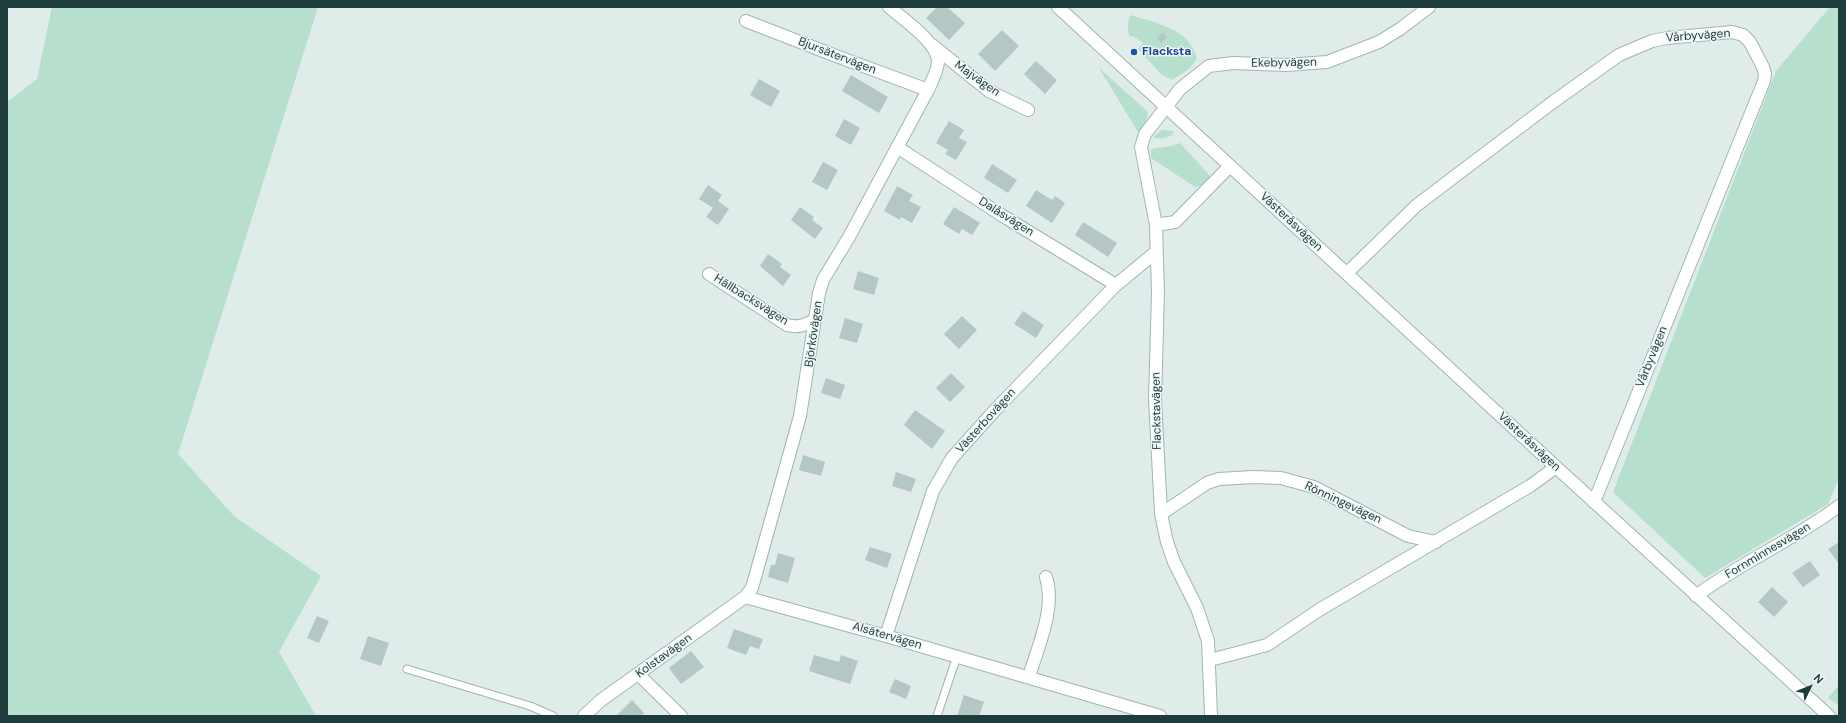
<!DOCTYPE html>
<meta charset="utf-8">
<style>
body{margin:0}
#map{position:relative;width:1846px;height:723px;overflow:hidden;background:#dfecea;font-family:"DM Sans",sans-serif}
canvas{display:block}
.frame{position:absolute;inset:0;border:8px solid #1f3c3d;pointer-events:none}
.north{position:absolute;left:1790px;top:667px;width:40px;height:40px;-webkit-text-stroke:3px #f0f8f7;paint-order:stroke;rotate:47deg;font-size:11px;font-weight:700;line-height:16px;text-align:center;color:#1f3c3d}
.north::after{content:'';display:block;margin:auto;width:14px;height:18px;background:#1f3c3d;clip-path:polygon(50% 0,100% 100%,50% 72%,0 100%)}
</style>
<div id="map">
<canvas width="1846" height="723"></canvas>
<div class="frame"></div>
<div class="north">N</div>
</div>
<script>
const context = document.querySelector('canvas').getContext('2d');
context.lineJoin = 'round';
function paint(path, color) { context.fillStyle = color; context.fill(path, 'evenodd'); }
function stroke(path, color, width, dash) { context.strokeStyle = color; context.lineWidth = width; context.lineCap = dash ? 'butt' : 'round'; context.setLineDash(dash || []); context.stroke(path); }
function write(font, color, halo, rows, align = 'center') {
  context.font = font + ' "DM Sans",sans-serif'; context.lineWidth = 3; context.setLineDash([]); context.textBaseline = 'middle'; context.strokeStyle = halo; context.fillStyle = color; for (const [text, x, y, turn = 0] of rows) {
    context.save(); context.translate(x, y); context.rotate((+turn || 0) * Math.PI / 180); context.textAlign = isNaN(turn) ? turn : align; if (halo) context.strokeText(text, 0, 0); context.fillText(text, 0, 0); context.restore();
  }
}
paint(new Path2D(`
 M 52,7 L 318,7 L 178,454 L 235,517 L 321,576 L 279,652 L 316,716 L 7,716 L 7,102 L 37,79 Z
 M 1830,7 L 1839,7 L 1839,478 L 1828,504 L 1705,578 L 1613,492 L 1776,71 Z
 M 1131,15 C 1146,20 1172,26 1184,37 C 1191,43 1194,51 1197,58 C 1191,70 1182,73 1172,80 L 1161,74 L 1138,49 L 1143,43 L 1133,36 L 1130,37 C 1127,31 1127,20 1131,15 Z
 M 1099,68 L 1147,111 C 1149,119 1144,126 1138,132 Z
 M 1162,130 L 1174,131 L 1172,135 C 1166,138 1160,140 1153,137 Z
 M 1180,143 L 1212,178 L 1211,183 L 1195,187 L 1151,158 L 1151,149 L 1171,146 Z
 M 1839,685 L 1839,705 L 1828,698 Z`), '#b6dfce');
paint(new Path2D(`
 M 937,7 L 947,7 L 965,23 L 949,40 L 926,18 Z
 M 1002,30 L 1019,46 L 995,71 L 978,54 Z
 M 1163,32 L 1167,37 L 1161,43 L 1157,38 Z
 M 1036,61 L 1057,80 L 1045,94 L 1024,74 Z
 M 851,75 L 888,97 L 879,113 L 842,91 Z
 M 759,79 L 780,91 L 771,107 L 750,95 Z
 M 844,119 L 860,128 L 851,145 L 835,136 Z
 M 949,121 L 964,130 L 959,138 L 967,142 L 956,160 L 945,154 L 948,150 L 936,143 Z
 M 823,162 L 838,170 L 827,190 L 812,182 Z
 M 992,164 L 1017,180 L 1008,193 L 984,178 Z
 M 708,185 L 722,195 L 718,201 L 729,209 L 718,225 L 706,217 L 713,208 L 699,199 Z
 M 897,186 L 913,195 L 909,201 L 921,207 L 912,223 L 901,217 L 900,220 L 884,211 Z
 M 1036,190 L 1052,200 L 1055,196 L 1065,203 L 1052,223 L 1026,206 Z
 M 800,207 L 814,217 L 812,220 L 823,228 L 815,239 L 791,220 Z
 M 954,207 L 980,223 L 972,235 L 962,229 L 959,234 L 943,224 Z
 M 1083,222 L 1117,243 L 1108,257 L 1075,235 Z
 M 768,254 L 782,264 L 780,267 L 791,275 L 783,286 L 760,266 Z
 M 858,271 L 879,278 L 874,295 L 853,289 Z
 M 1023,311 L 1044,325 L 1036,338 L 1014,324 Z
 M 962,316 L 977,330 L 959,349 L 944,334 Z
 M 845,318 L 863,324 L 857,343 L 839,338 Z
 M 951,373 L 965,387 L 950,402 L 936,388 Z
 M 826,378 L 845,385 L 840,399 L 821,393 Z
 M 915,410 L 945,431 L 932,449 L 904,425 Z
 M 803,455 L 825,462 L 821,476 L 799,470 Z
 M 896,472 L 916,479 L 911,492 L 892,486 Z
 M 1839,542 L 1839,564 L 1828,549 Z
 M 870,547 L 892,554 L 887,568 L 865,560 Z
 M 778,553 L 795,558 L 788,583 L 768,577 L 771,565 L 775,565 Z
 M 1810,561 L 1820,575 L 1803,587 L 1792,573 Z
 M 1772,587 L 1788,602 L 1774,617 L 1758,602 Z
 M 317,616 L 329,621 L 319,643 L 307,638 Z
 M 734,629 L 763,639 L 759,649 L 750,646 L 746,655 L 727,648 Z
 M 368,636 L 389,643 L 381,666 L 360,659 Z
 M 691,651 L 704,667 L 681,684 L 669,668 Z
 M 814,655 L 839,662 L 841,655 L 858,661 L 850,684 L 809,671 Z
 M 895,679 L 911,686 L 906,699 L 889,692 Z
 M 964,695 L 984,702 L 979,716 L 957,716 Z
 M 632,700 L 644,713 L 641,716 L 618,716 L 617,715 Z`), '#b5c7c4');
const service = new Path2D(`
 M 407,669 L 530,706 L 553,716
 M 937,716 L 957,656`);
const minor = new Path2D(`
 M 746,21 L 836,56 L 928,90
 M 932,45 L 989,91 L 1028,110
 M 897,147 L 1003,216 L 1116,285
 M 1156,225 L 1175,222 L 1230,166
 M 1347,273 L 1417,205 L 1553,102 L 1619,55 L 1652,41 L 1667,38 L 1732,32 L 1743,35 L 1750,42 L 1763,67 L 1765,74 L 1764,81 L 1594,502
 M 709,274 L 787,325 C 798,328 805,325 815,320
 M 1161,514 L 1207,483 L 1219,479 L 1253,477 L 1281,478 L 1314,487 L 1408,536 L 1436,542
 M 1696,596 C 1741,562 1794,540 1839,506
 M 745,597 L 886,636 L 1160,716
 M 886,636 L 933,491 L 952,458 L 996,409 L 1116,285 L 1156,252
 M 1210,660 L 1267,645 L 1319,610 L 1530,486 L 1556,467
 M 638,674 L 681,716
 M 1029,677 C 1038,646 1056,608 1046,577
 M 584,716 L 600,701 L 745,597 L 752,588 L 800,416 L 819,293 L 823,280 L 849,237 L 928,90 C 932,81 938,70 938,61 C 937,42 903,19 889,7
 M 1211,716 L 1208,641 L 1197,608 L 1174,562 L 1167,542 L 1161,514 L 1155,399 L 1158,292 L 1156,225 L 1141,147 L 1145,134 L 1180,89 L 1209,66 L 1233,63 L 1286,65 L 1327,62 L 1379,42 L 1400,29 L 1429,7`);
const tertiary = new Path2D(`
 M 1058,7 L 1556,467 L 1829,716`);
stroke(service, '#a2b4b3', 9);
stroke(minor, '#a2b4b3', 14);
stroke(tertiary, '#a2b4b3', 14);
stroke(service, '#fff', 7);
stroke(minor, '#fff', 12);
stroke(tertiary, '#fff', 12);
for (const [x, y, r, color] of [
 [1134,52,4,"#1a4fb4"]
]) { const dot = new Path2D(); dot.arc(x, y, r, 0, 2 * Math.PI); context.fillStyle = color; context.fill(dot); stroke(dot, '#f0f8f7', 1.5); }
write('12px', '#1f3c3d', '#f0f8f7', [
 ["Vårbyvägen",1698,36,-4],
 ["Bjursätervägen",837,56,21],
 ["Ekebyvägen",1284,63,-1],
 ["Majvägen",977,79,35],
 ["Dalåsvägen",1006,217,32],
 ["Västeråsvägen",1291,222,43],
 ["Hällbacksvägen",751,300,32],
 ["Björkövägen",814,334,-82],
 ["Vårbyvägen",1652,357,-68],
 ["Flackstavägen",1157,411,-91],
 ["Västerbovägen",986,421,-48],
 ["Västeråsvägen",1529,442,43],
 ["Rönningevägen",1343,503,25],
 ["Fornminnesvägen",1768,551,-31],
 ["Alsätervägen",887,636,16],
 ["Kolstavägen",664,656,-36]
]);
write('bold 12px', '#164399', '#f0f8f7', [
 ["Flacksta",1142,52]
], 'left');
</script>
